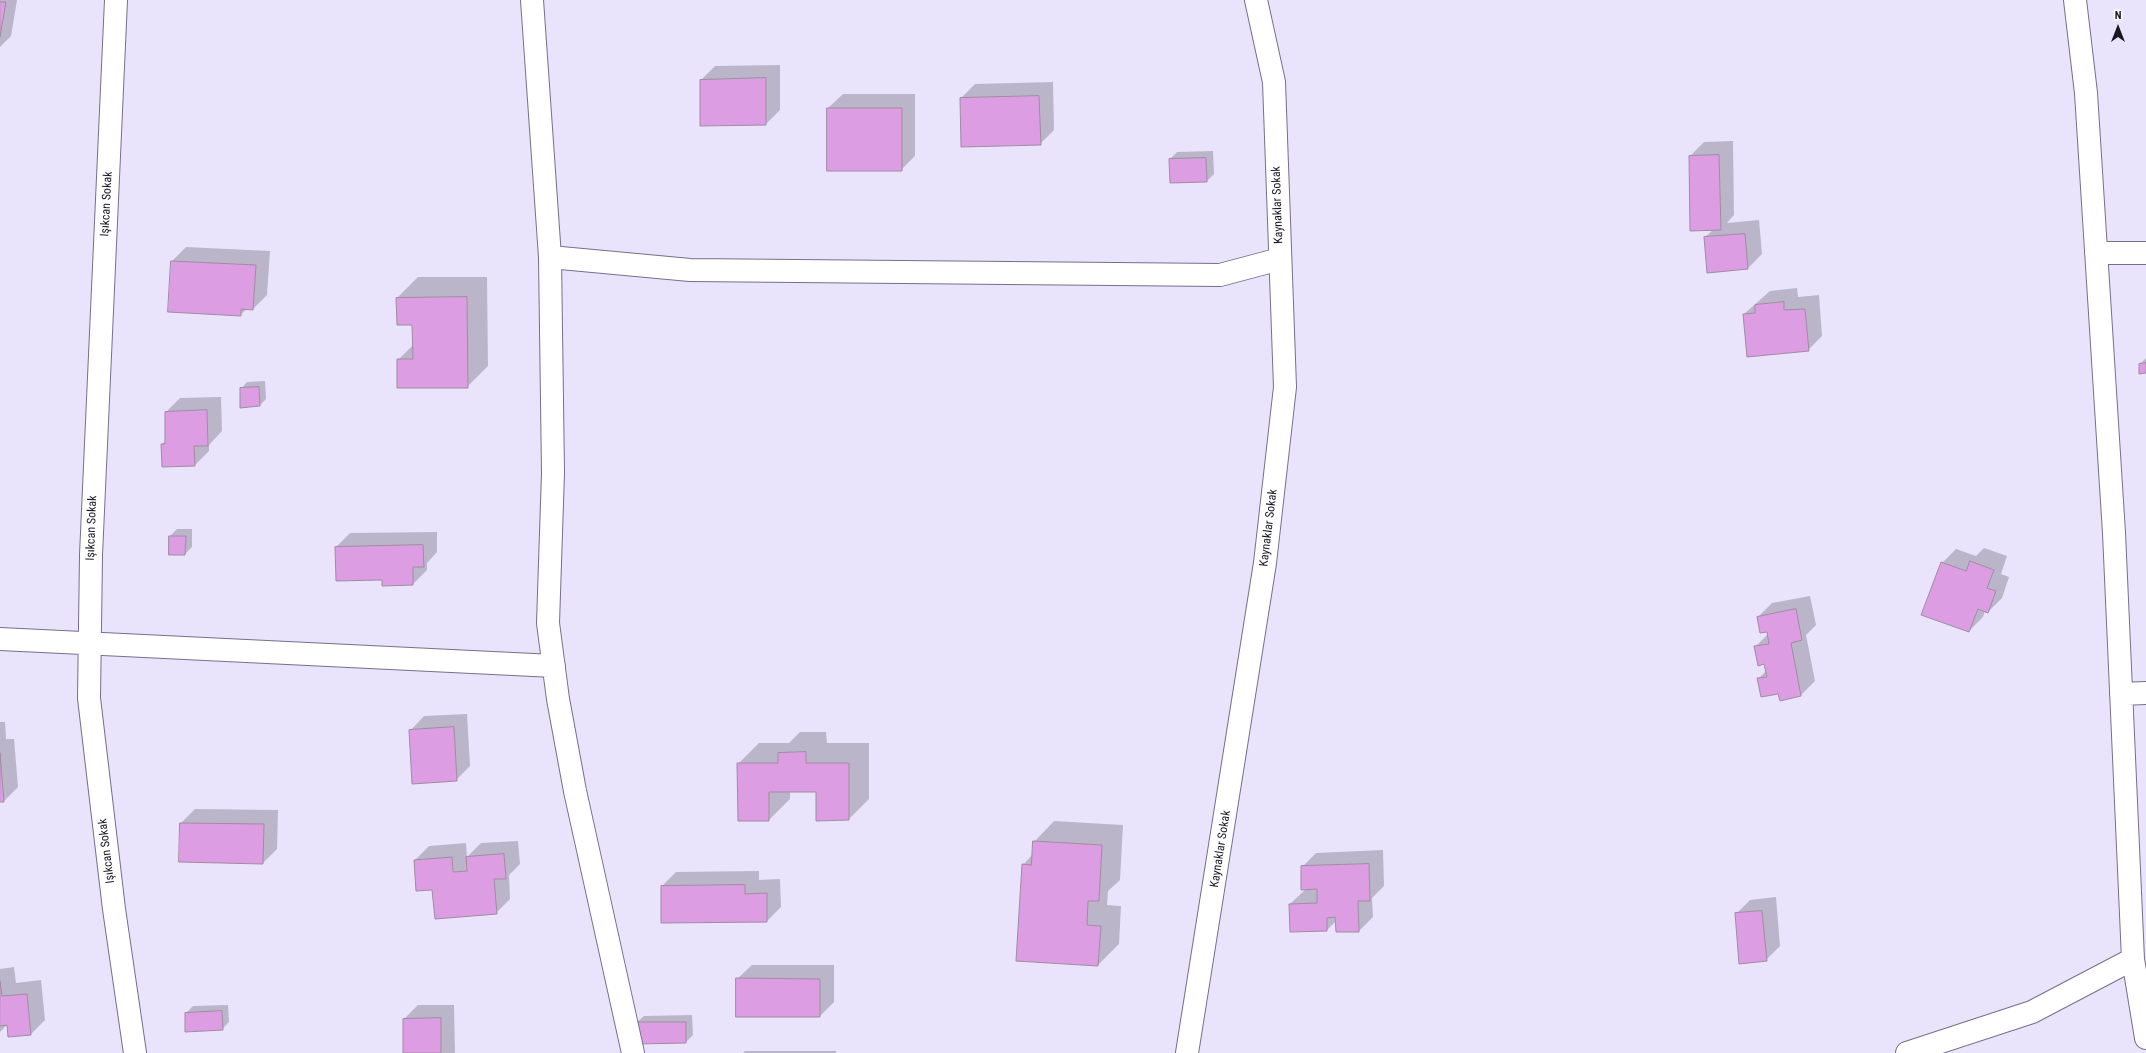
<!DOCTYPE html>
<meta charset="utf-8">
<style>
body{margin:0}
#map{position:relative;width:2146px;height:1053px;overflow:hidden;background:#eae3fc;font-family:"Roboto Condensed",sans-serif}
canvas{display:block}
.north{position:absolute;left:2098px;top:8px;width:40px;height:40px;-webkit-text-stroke:3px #fff;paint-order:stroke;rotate:0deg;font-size:11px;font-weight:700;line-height:16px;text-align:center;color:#191620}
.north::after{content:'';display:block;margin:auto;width:14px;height:18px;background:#191620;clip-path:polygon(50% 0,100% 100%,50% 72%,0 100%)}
</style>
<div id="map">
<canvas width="2146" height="1053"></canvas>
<div class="north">N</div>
</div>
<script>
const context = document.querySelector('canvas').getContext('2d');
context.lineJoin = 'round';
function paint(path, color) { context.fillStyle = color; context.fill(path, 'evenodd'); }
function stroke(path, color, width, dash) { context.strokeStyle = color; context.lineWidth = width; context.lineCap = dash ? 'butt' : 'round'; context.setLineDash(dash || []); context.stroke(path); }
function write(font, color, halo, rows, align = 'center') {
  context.font = font + ' "Roboto Condensed",sans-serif'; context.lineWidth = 3; context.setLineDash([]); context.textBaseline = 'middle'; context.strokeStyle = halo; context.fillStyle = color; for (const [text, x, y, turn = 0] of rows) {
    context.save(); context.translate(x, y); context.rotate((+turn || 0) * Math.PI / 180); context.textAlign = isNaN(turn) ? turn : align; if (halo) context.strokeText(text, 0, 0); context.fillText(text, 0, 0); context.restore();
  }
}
paint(new Path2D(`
 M 0,0 L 17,0 L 11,36 L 0,47 Z
 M 780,65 L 780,110 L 766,124 L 701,125 L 701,80 L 715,66 Z
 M 1053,82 L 1054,130 L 1040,144 L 961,98 L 975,84 Z
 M 843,94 L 915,94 L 915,156 L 901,170 L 828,108 Z
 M 1733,141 L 1734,215 L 1727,223 L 1759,220 L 1762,254 L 1748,268 L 1705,237 L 1713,230 L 1691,230 L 1690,156 L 1704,142 Z
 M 1213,151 L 1214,174 L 1207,181 L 1170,159 L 1177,152 Z
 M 186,247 L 270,251 L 267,295 L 253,309 L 247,309 L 240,315 L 169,312 L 172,261 Z
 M 418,277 L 487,277 L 488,366 L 467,387 L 398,360 L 413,345 L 413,324 L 397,298 Z
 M 1797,288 L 1798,297 L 1819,295 L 1822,336 L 1808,350 L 1744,314 L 1770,291 Z
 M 2146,358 L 2146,372 L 2140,364 Z
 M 265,381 L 266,399 L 259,406 L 241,389 L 247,382 Z
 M 221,397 L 222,431 L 209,445 L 209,451 L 195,465 L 162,444 L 166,440 L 166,412 L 180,398 Z
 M 177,529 L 192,529 L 192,547 L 185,554 L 170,554 L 170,536 Z
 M 437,532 L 437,552 L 427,563 L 427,570 L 413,584 L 383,579 L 336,547 L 350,533 Z
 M 1984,548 L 2007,556 L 2001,574 L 2009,577 L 2002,598 L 1988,612 L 1985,611 L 1983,617 L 1969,631 L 1942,563 L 1956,549 L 1976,556 Z
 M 1810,596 L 1816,625 L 1806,635 L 1815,681 L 1801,695 L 1779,692 L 1758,679 L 1767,670 L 1765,663 L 1755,647 L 1768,634 L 1758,617 L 1772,603 Z
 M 467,714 L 470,766 L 456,780 L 410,731 L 424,716 Z
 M 0,722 L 5,722 L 6,739 L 14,739 L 18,787 L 4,801 L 0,801 Z
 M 800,732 L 826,732 L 827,743 L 869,743 L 869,799 L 849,819 L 817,791 L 790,791 L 790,799 L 769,820 L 738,764 L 759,743 L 789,743 Z
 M 195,809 L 278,810 L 277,849 L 263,863 L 180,861 L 181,823 Z
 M 1054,821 L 1123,825 L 1120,880 L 1108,891 L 1107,905 L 1121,906 L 1119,944 L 1098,965 L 1023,865 L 1033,854 L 1034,842 Z
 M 518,841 L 520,864 L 509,875 L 510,899 L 496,913 L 433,889 L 415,860 L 429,846 L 466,843 L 467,857 L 481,843 Z
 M 1383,850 L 1384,886 L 1372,898 L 1373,917 L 1359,931 L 1336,921 L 1327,930 L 1290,904 L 1306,889 L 1302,867 L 1316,853 Z
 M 759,871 L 759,880 L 780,879 L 781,907 L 767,921 L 662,886 L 676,872 Z
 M 1776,897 L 1780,946 L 1766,960 L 1736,914 L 1750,900 Z
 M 752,965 L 834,965 L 834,1002 L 820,1016 L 737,979 Z
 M 14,967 L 16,983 L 41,980 L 45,1020 L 31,1034 L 9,1036 L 8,1024 L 0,1032 L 0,969 Z
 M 228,1005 L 229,1022 L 222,1029 L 186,1013 L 193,1006 Z
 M 418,1005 L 454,1005 L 455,1053 L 404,1053 L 404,1019 Z
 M 692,1015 L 693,1035 L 686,1042 L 637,1022 L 644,1016 Z
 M 745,1051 L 836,1051 L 836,1053 L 743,1053 Z`), '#0003');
const building = new Path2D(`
 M 0,2 L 6,2 L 0,37 Z
 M 766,78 L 766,125 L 700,126 L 700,80 Z
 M 1039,96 L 1041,145 L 961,147 L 960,98 Z
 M 827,108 L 902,108 L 902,171 L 827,171 Z
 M 1719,155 L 1721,230 L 1690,231 L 1689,156 Z
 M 1206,158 L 1207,182 L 1170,183 L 1169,159 Z
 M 1745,234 L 1748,269 L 1707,273 L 1704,237 Z
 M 171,261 L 256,265 L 253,310 L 241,309 L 241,316 L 168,312 Z
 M 467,297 L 468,388 L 397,388 L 397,359 L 413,359 L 412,325 L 397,325 L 396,298 Z
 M 1784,302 L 1784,310 L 1805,309 L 1809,351 L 1747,357 L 1743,314 L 1755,313 L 1755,305 Z
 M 2146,363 L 2146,373 L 2139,374 L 2139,364 Z
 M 259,387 L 260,406 L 240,408 L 240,388 Z
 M 207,410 L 208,446 L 194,446 L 195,466 L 162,467 L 161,444 L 165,444 L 165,412 Z
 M 169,536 L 186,536 L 185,555 L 169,555 Z
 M 423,545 L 424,567 L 413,567 L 413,585 L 382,586 L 382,580 L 336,581 L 335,547 Z
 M 1970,561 L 1994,570 L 1987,588 L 1996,591 L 1988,613 L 1978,609 L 1969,632 L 1921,615 L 1941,562 L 1966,571 Z
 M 1796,609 L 1802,640 L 1791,643 L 1801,696 L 1780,701 L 1778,694 L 1761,697 L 1757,678 L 1767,677 L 1764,664 L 1758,666 L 1754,646 L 1769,644 L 1767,632 L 1760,633 L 1757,617 Z
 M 454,727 L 457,781 L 412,784 L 409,730 Z
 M 806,752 L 806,763 L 849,763 L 849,820 L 816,821 L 816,792 L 769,792 L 769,821 L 738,821 L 737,763 L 778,763 L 778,753 Z
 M 0,753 L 4,802 L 0,802 Z
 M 180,823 L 264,824 L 263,864 L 179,862 Z
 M 1033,841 L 1102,845 L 1099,901 L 1088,901 L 1087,925 L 1101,926 L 1098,966 L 1016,961 L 1022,864 L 1031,865 Z
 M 504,854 L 506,879 L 494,879 L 497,914 L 435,919 L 432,890 L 416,891 L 414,860 L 452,857 L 453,872 L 467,871 L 466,857 Z
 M 1369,864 L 1370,901 L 1358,901 L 1359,932 L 1336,932 L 1335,917 L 1327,918 L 1327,931 L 1290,932 L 1289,904 L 1317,903 L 1317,889 L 1301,890 L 1301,866 Z
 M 745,885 L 745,894 L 767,893 L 767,922 L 661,923 L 661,886 Z
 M 1762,911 L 1767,961 L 1739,964 L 1735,913 Z
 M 736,978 L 820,979 L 820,1017 L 736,1017 Z
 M 0,981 L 2,996 L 27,994 L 31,1035 L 8,1037 L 7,1025 L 0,1026 Z
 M 222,1011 L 223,1030 L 185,1032 L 185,1013 Z
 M 441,1018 L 441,1053 L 403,1053 L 403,1019 Z
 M 636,1022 L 686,1022 L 686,1043 L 637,1044 Z`);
paint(building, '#dc9de3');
stroke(building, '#a08ba2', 1);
const street = new Path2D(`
 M 116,0 L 91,555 L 89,698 L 114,909 L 135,1053
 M 532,0 L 550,257 L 690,270 L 1220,275 L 1280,259
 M 2075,0 L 2086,93 L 2114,533 L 2133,959 L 2146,1038
 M 2096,253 L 2146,253
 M 550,257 L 553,473 L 548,623 L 558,699 L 575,791 L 633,1053
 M 0,639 L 554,666
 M 2121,694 L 2146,693
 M 1187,1053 L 1265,563 L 1285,387 L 1274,82 L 1256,0
 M 1907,1053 L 2032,1012 L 2133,959`);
stroke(street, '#776f8a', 24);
stroke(street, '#fff', 22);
write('12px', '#191620', '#fff', [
 ["Işıkcan Sokak",107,204,-87],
 ["Kaynaklar Sokak",1278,205,-92],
 ["Işıkcan Sokak",92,528,-88],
 ["Kaynaklar Sokak",1269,528,-83],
 ["Kaynaklar Sokak",1221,849,-81],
 ["Işıkcan Sokak",107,851,-97]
]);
</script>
